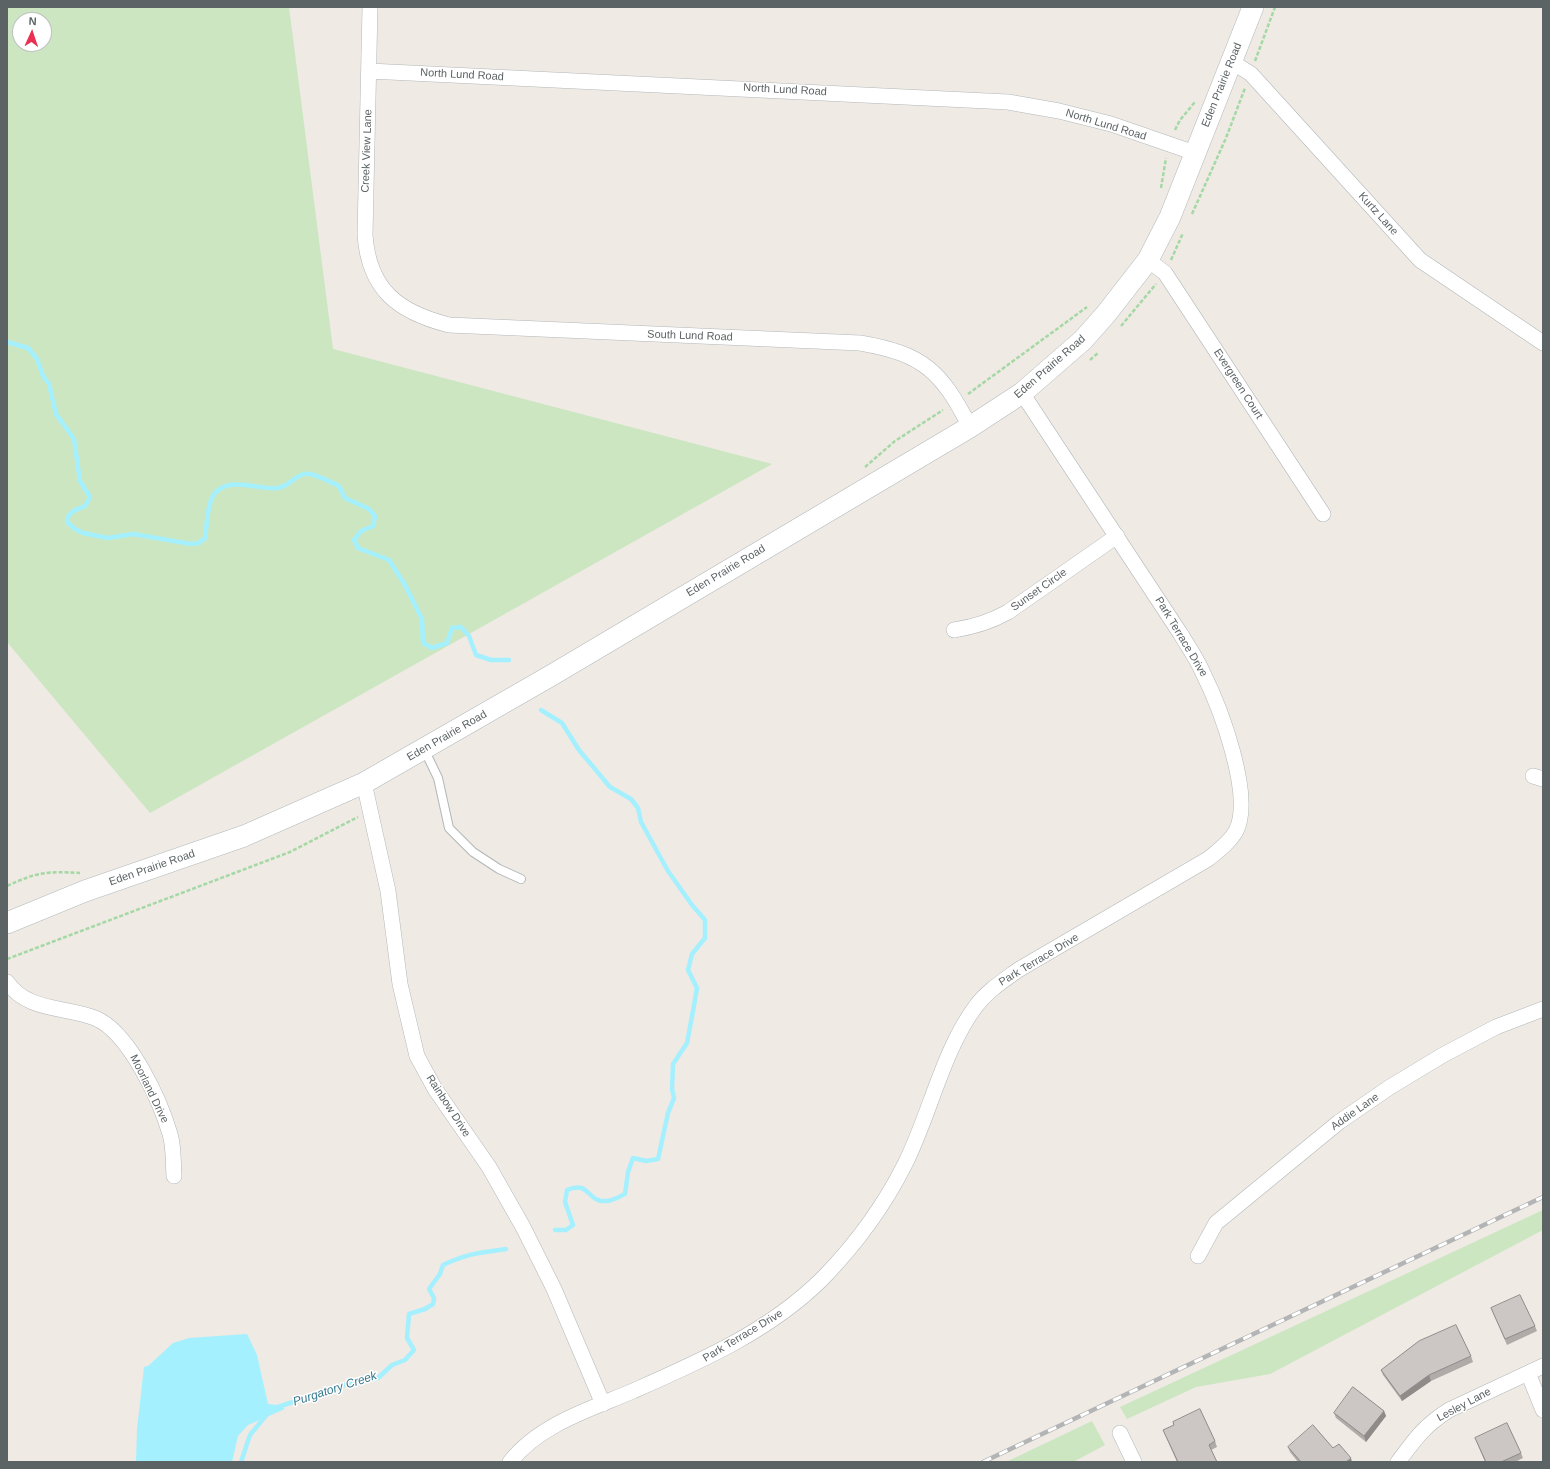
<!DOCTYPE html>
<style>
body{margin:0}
#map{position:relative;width:1550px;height:1469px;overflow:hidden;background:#efeae4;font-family:Helvetica,sans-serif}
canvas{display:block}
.frame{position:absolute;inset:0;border:8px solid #5c6365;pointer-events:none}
.north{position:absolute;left:12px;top:12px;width:40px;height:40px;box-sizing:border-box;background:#fff;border:1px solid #bec1c1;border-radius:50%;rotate:3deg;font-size:11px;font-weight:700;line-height:16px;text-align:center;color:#5c6365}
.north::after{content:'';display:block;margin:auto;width:14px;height:18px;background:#ea3053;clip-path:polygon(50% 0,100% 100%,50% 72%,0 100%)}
</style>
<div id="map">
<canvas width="1550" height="1469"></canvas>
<div class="frame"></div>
<div class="north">N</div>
</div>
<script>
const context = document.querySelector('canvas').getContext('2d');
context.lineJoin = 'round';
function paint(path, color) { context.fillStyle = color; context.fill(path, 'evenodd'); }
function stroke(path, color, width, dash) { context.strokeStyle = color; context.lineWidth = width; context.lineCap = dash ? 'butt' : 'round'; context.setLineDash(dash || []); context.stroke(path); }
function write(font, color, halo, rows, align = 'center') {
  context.font = font + ' Helvetica,sans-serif'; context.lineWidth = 3; context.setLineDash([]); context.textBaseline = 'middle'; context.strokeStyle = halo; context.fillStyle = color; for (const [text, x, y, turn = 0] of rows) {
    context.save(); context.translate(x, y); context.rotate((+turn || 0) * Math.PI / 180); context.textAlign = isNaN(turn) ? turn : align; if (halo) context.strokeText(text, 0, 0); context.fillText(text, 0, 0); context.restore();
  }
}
paint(new Path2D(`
 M 7,7 L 289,7 L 333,349 L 772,464 L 150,813 L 7,642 ZM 20,20 L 44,20 L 44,44 L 20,44 Z
 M 1543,1210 L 1543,1230 L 1270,1374 L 1196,1387 L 1127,1419 L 1120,1407 Z
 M 1092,1421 L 1105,1445 L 1073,1462 L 1006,1462 Z`), '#cbe6c1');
paint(new Path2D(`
 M 247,1334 L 257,1355 L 268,1404 L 278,1405 L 285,1409 L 248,1425 L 238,1436 L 232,1462 L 136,1462 L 137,1429 L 144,1367 L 148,1366 L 173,1343 L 189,1338 Z`), '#a4f0ff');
stroke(new Path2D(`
 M 7,342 L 28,348 L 37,359 L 43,376 L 49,384 L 56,414 L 74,439 L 80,481 L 90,497 L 85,506 C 76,510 68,511 67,522 L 75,529 L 83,533 L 108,538 L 133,534 L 191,544 L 199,543 L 205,538 C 207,526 207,502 215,493 C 231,476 257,490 277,488 C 290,487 296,472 310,474 C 320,476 330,482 339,486 L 345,498 L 369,509 L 375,516 L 373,526 L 361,531 L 354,540 L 358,548 L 389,560 L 405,585 L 422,619 L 423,643 L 432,648 L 447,643 L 452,628 L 461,627 L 469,636 L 476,655 L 491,660 L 509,660
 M 541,710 L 562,723 L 579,750 L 610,787 L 631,799 L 638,808 L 641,822 L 668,871 L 692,905 L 705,920 L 705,938 L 692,954 L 688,970 L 697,988 L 693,1011 L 687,1043 L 673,1064 L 672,1089 L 674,1098 L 668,1113 L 658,1159 L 646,1161 L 633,1158 L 628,1172 L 625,1194 C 620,1196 612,1201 607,1201 C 586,1203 591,1180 567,1190 L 565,1202 L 573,1225 L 566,1230 L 555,1230
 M 275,1408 L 340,1386 L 378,1378 L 392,1365 L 405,1360 L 414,1350 L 407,1338 L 409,1314 L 425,1309 L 433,1304 L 434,1298 L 429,1289 L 440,1274 L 443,1265 C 469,1253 479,1253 506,1249
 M 241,1462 L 250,1435 L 268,1413`), '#a4f0ff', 4.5);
const service = new Path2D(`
 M 424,749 L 438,778 L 449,828 L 473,852 L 499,869 L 521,879`);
const minor = new Path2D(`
 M 370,7 L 365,235 C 369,290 398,312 449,325 L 860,343 C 924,354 941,371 970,427
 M 1232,62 L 1251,74 L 1420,260 L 1543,343
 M 369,71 L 1008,102 L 1059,111 L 1111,124 L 1195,153
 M 1148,260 L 1165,273 L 1323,514
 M 954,630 C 974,627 990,622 1008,612 L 1117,536
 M 1533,776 L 1543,779
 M 364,783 L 388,891 L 400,984 L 417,1056 L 435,1089 L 489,1167 L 523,1227 L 554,1289 L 603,1404
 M 7,982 C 28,1012 65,1006 95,1018 C 129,1032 160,1100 170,1134 C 174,1147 173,1162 174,1176
 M 1198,1256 L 1216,1223 L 1339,1122 L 1390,1087 L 1443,1055 L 1496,1027 L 1543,1009
 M 1528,1373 L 1543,1410
 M 1120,1433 L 1134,1462
 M 510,1462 C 540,1424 591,1409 633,1391 C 701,1361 770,1331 823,1278 C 856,1244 884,1206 905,1164 C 930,1114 943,1050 976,1006 C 987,991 1003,981 1018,970 L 1208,859 C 1218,851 1230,842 1236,831 C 1254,796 1220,707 1203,673 C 1197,659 1188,646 1180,633 L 1022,393
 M 1398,1462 C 1415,1439 1424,1426 1449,1410 L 1543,1366`);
const secondary = new Path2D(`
 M 7,923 L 85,891 L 244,836 L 364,783 L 552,675 L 970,427 L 1022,393 L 1083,340 L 1106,314 L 1148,260 L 1170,217 L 1253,7`);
stroke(service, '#b2b7b9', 10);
stroke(minor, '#b2b7b9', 16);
stroke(secondary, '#b3b9bc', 22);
stroke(new Path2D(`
 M 1255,61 L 1275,7
 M 1175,130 L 1180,120 L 1195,102
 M 1161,188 L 1166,158
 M 1192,214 L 1226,138 L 1245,88
 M 1171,260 L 1183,233
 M 1121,326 L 1156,284
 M 1090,360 L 1098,353
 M 968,394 L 1087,307
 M 865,467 L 895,441 L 943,410
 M 7,886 C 37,872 47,871 80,873
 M 7,959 L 290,852 L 358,817`), '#a4d8a4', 2.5, [4, 2]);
stroke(service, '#fff', 8);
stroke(minor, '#fff', 15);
stroke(secondary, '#fff', 21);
const rail = new Path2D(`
 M 983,1462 L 1543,1197`);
stroke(rail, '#b3b4b5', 4.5);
stroke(rail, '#fff', 3, [9]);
paint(new Path2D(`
 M 1491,1308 L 1535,1326 L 1537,1331 L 1507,1345 Z
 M 1471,1356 L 1473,1362 L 1431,1381 L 1402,1401 L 1383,1375 L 1381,1370 Z
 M 1384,1411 L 1386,1416 L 1366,1442 L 1336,1418 L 1334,1413 Z
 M 1163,1430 L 1215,1441 L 1217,1447 L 1211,1450 L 1217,1462 L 1177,1462 Z
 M 1475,1438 L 1521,1453 L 1523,1458 L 1515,1462 L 1485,1462 Z
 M 1288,1447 L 1333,1448 L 1352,1462 L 1298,1462 L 1290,1452 Z`), '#afaba9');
paint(new Path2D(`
 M 1429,1375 L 1431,1381 L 1402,1401 L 1400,1396 Z
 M 1384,1411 L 1386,1416 L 1366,1442 L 1364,1436 Z
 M 1351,1458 L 1352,1462 L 1346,1462 Z`), '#8f8b89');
const building = new Path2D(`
 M 1520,1295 L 1535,1326 L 1505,1339 L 1491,1308 Z
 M 1456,1325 L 1471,1356 L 1429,1375 L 1400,1396 L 1381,1370 L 1419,1341 Z
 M 1353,1387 L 1384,1411 L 1364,1436 L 1334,1413 Z
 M 1200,1409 L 1215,1441 L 1209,1445 L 1217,1462 L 1178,1462 L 1163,1430 L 1174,1425 L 1173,1422 Z
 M 1507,1423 L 1521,1453 L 1501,1462 L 1486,1462 L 1475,1438 Z
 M 1313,1425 L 1333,1448 L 1339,1444 L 1351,1458 L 1346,1462 L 1301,1462 L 1288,1447 Z`);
paint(building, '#ccc7c4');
stroke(building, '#8f8b89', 1);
write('11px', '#5c6365', '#fff', [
 ["North Lund Road",462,75,3],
 ["Eden Prairie Road",1222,85,-68],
 ["North Lund Road",785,90,3],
 ["North Lund Road",1106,125,17],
 ["Creek View Lane",367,151,-88],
 ["Kurtz Lane",1378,214,48],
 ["South Lund Road",690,336,2],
 ["Eden Prairie Road",1050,367,-41],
 ["Evergreen Court",1238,384,57],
 ["Eden Prairie Road",726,571,-31],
 ["Sunset Circle",1039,590,-35],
 ["Park Terrace Drive",1181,637,59],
 ["Eden Prairie Road",447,736,-30],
 ["Eden Prairie Road",152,868,-19],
 ["Park Terrace Drive",1039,960,-31],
 ["Moorland Drive",149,1089,64],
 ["Rainbow Drive",448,1106,57],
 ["Addie Lane",1355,1112,-35],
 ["Park Terrace Drive",743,1336,-31],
 ["Lesley Lane",1464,1405,-28]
]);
write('italic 12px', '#36798e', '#fff', [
 ["Purgatory Creek",335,1389,-18]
]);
</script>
